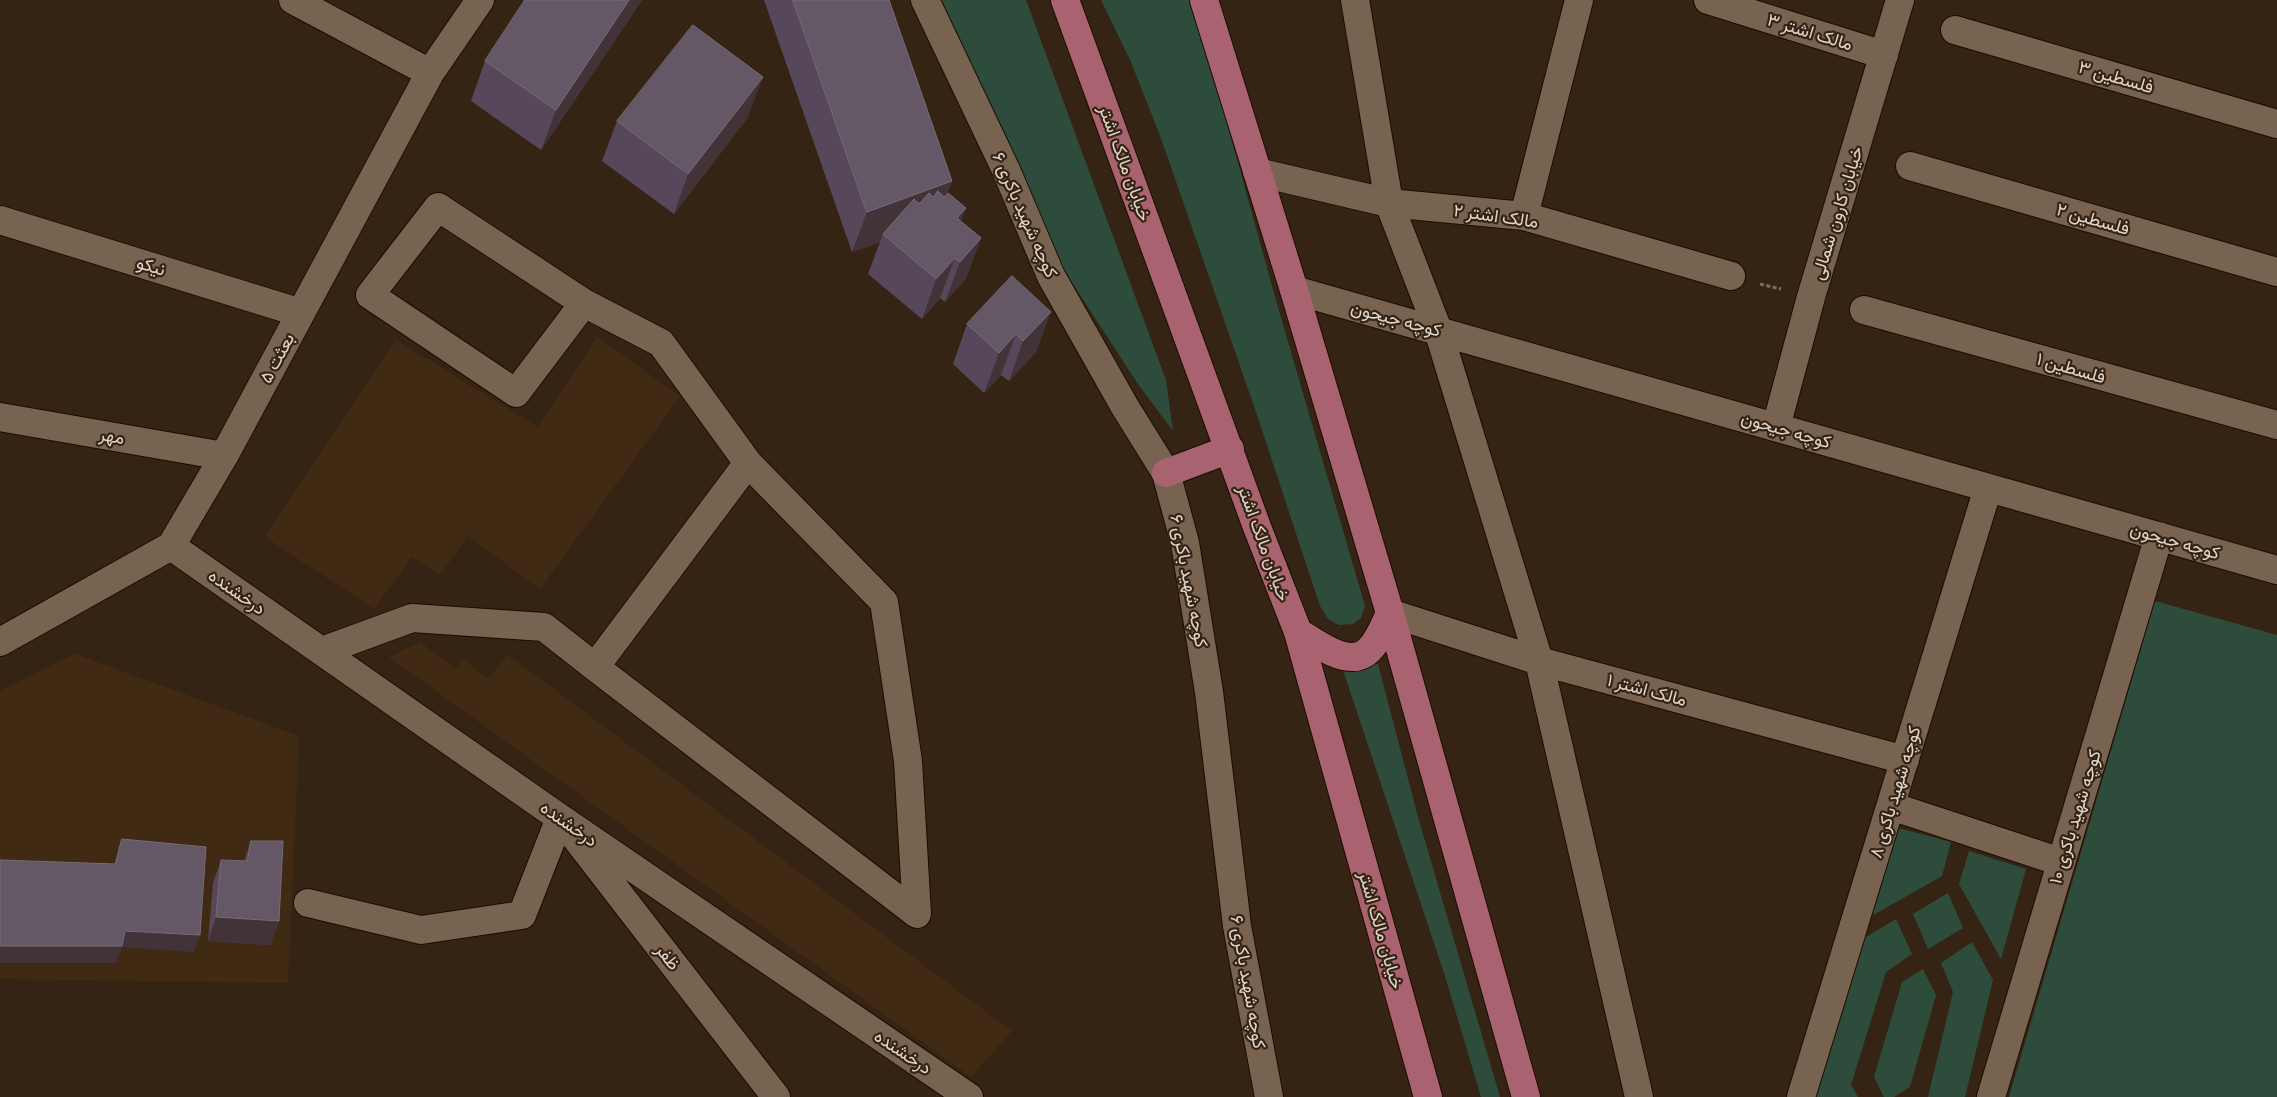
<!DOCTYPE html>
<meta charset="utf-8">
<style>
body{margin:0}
canvas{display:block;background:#352413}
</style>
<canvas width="2277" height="1097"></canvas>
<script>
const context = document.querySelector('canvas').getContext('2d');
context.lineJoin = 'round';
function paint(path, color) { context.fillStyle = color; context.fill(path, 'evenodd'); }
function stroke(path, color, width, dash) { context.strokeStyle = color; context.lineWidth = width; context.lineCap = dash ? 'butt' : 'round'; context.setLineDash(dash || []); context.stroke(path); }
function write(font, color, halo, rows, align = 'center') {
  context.font = font + ' "Exo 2",Vazirmatn,sans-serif'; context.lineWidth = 4.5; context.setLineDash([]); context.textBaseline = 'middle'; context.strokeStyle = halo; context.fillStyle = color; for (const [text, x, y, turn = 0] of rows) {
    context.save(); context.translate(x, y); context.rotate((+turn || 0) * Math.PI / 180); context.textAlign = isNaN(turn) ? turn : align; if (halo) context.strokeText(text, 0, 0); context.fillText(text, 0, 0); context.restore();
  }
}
paint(new Path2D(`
 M 597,337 L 680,396 L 540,589 L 468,536 L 440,575 L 412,557 L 374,609 L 265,537 L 396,340 L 538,427 Z
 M 420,642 L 455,669 L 464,660 L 488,679 L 508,655 L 1012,1031 L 971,1077 L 389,657 Z
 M 75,654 L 299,736 L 288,983 L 0,979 L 0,963 L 116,963 L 109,881 L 0,877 L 0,691 Z`), '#402a14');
paint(new Path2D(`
 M 941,0 L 1026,0 L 1166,380 L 1173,431 L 1138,384 L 1052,252 Z
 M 1101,0 L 1193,0 L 1277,304 L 1365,606 L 1361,618 L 1353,624 L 1339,625 L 1328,619 L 1320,606 L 1256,412 L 1162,141 L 1131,62 Z
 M 2155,601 L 2277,635 L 2277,1097 L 2009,1097 Z
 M 1378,664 L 1418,817 L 1500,1097 L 1481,1097 L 1445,976 L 1343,670 Z
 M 1898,828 L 1951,842 L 1942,876 L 1868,918 Z
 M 1969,851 L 2026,869 L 2001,959 L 1959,884 Z
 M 1948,893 L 1963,928 L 1928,949 L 1913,914 Z
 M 1896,919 L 1912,954 L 1886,972 L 1851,1085 L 1858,1097 L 1813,1097 L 1858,942 Z
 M 1972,942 L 1993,980 L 1965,1097 L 1928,1097 L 1953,992 L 1941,963 Z
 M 1923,969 L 1936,995 L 1910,1087 L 1894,1097 L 1884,1097 L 1874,1077 L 1902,982 Z`), '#2e4c3b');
const minor = new Path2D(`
 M 293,0 L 430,73
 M 925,0 L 1006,170 L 1051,276 L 1125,407 L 1166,473 L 1185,543 L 1209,692 L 1237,926 L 1269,1097
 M 1355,0 L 1389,203 L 1438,330 L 1539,661 L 1639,1097
 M 1708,0 L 1884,55
 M 1955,30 L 2277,124
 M 1910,166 L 2277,272
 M 1257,172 L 1389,203 L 1524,216 L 1731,276
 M 1524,216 L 1579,0
 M 0,220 L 301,313
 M 1294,290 L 2277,570
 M 584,303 L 516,393 L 370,295 L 438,207 L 584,303 L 661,343 L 748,463
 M 1864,310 L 2277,425
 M 0,417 L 224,456
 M 1776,427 L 1811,297 L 1900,0
 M 171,546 L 560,818 L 969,1097
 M 1390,613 L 1539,661 L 1905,760
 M 0,642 L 171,546 L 224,456 L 430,73 L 480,0
 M 322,651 L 412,618 L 544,627 L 595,667 L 917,914 L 908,761 L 884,602 L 748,463 L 595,667
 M 1891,806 L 2061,862
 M 575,837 L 776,1097
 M 308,903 L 421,930 L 522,915 L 560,818
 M 1801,1097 L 1988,488
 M 1991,1097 L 2159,536`);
const major = new Path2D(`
 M 1065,0 L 1257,527 L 1298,632 L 1428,1097
 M 1204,0 L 1294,290 L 1390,613 L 1526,1097
 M 1166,473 L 1230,449
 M 1298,632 C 1315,642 1349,670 1369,650 C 1379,640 1384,626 1390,613`);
stroke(minor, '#1c0c01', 30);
stroke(major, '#1c0c01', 30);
stroke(new Path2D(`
 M 1760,284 L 1781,289`), '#7b6c5e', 3, [4, 2.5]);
stroke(minor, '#786351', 28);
stroke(major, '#a9626f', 28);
paint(new Path2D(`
 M 642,0 L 541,150 L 471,101 L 485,61 Z
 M 764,0 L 889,0 L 952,181 L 947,193 L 961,222 L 981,238 L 966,278 L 945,302 L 940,298 L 922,319 L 868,274 L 880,242 L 852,252 Z
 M 748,117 L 674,214 L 602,161 L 617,121 Z
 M 1012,276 L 1036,352 L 1009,381 L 1001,375 L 984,393 L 953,364 L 967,324 Z
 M 251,841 L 279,921 L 270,945 L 208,941 L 213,883 L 221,860 L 244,861 Z`), '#56485a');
paint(new Path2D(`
 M 629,0 L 642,0 L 541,150 L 556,110 Z
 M 763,77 L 748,117 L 674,214 L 688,174 Z
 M 952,181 L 937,221 L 883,234 L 880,242 L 852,252 L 867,212 Z
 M 966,208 L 951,248 L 957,218 Z
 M 981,238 L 966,278 L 945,302 L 960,262 Z
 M 955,258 L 940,298 L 922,319 L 936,279 Z
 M 1051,312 L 1036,352 L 1009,381 L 1023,341 Z
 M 1016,334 L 1001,375 L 984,393 L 999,353 Z
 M 216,917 L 279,921 L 270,945 L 208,941 Z
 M 125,931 L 200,935 L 194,952 L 122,947 L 116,963 L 0,963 L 0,946 Z`), '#423338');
const building = new Path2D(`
 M 525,0 L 629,0 L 556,110 L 485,61 Z
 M 793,0 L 889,0 L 952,181 L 867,212 Z
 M 693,25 L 763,77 L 688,174 L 617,121 Z
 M 938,191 L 944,197 L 948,193 L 966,208 L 957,218 L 981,238 L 960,262 L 955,258 L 936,279 L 883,234 L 914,199 L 919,204 L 929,193 L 933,197 Z
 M 1012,276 L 1051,312 L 1023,341 L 1016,334 L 999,353 L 967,324 Z
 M 122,839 L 206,847 L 200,935 L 125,931 L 122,946 L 0,946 L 0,860 L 115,864 Z
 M 251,841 L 283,841 L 279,921 L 216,917 L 221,860 L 247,861 Z`);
paint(building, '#645766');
stroke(building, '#786b76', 1);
write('18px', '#e1d5cb', '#352413', [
 ["مالک اشتر ۳",1810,32,17],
 ["فلسطین ۳",2116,77,16],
 ["خیابان مالک اشتر",1125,163,70],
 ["خیابان کارون شمالی",1837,213,-73],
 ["کوچه شهید باکری ۶",1025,215,66],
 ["مالک اشتر ۲",1496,216,8],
 ["فلسطین ۲",2093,219,16],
 ["نیکو",151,266,17],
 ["کوچه جیحون",1396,319,15],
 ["بعثت ۵",277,358,-62],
 ["فلسطین ۱",2071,368,16],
 ["کوچه جیحون",1786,430,16],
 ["مهر",112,436,10],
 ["کوچه جیحون",2175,541,16],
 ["خیابان مالک اشتر",1264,543,70],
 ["کوچه شهید باکری ۶",1189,581,79],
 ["درخشنده",237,592,35],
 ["مالک اشتر ۱",1647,690,15],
 ["کوچه شهید باکری ۸",1895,792,-73],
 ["کوچه شهید باکری ۱۰",2075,817,-73],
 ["درخشنده",569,824,35],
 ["خیابان مالک اشتر",1381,930,74],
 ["ظفر",668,957,52],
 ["کوچه شهید باکری ۶",1248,982,80],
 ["درخشنده",903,1052,34]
]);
</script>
